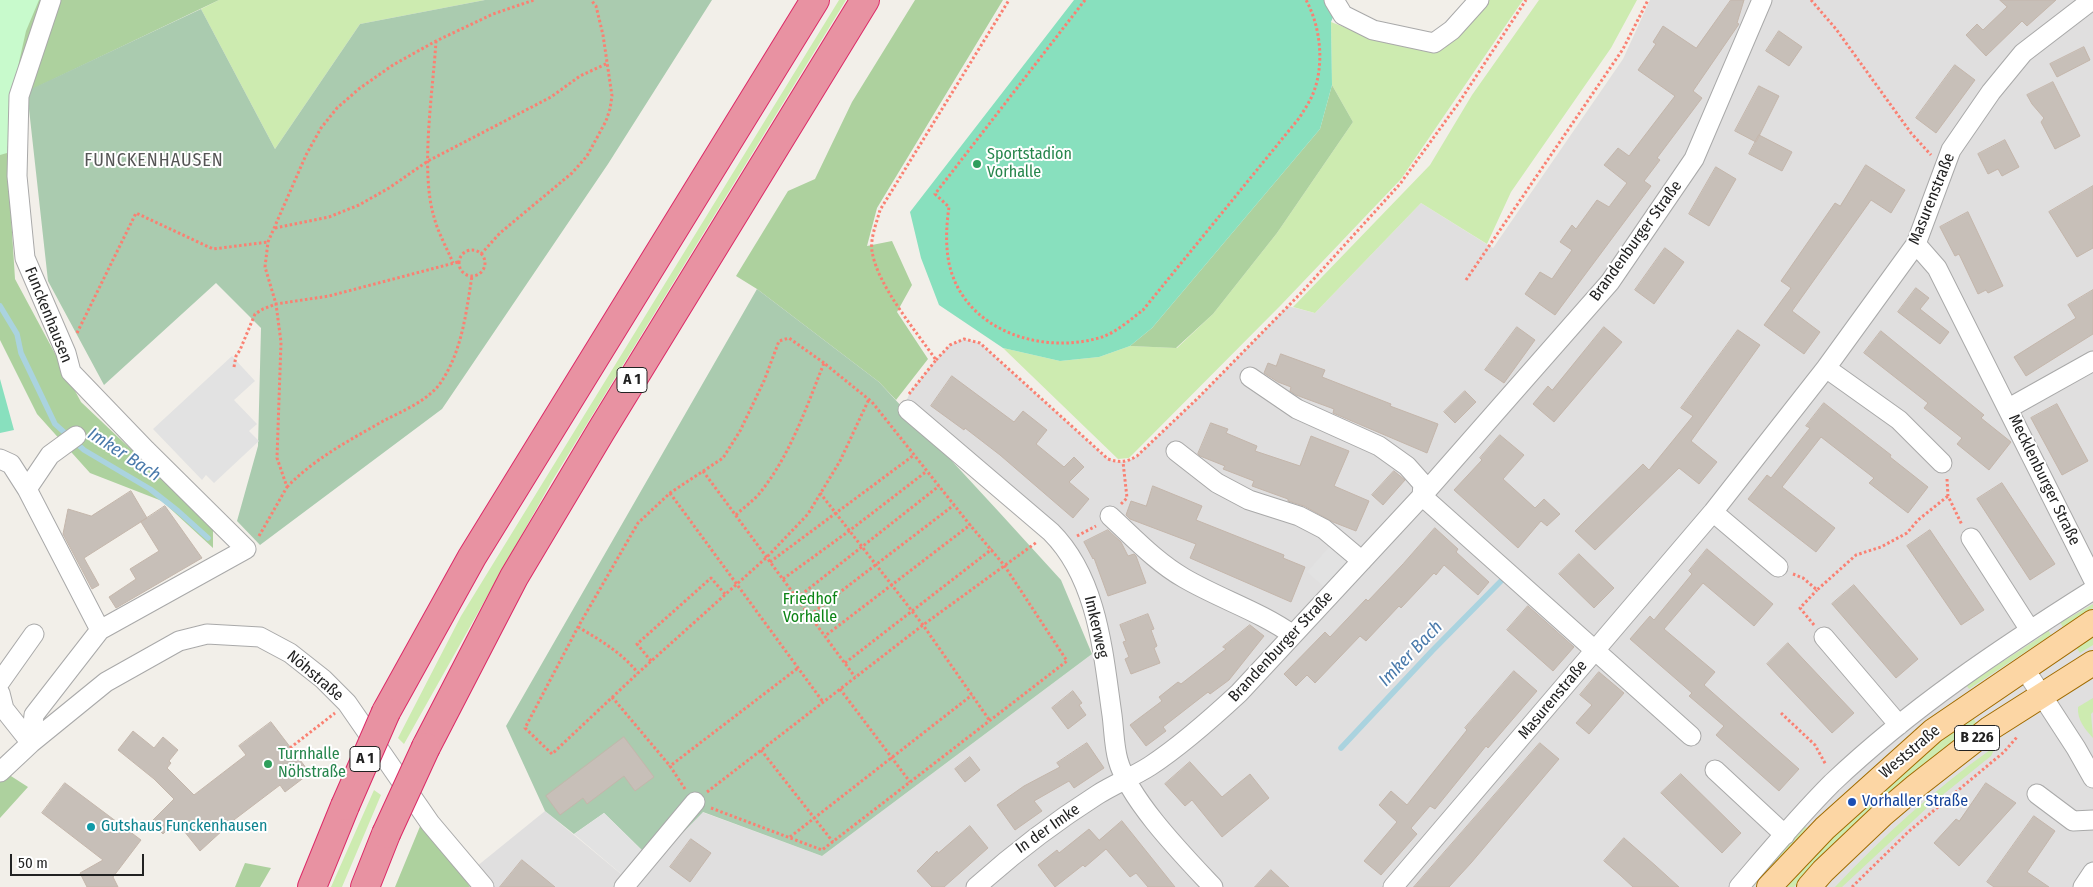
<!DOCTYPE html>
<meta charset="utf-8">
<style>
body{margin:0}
#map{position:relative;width:2093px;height:887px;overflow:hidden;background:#f2efe9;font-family:"Fira Sans Condensed",sans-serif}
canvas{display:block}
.scale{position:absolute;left:10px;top:854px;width:134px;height:22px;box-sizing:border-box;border:2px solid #222;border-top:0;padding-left:6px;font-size:15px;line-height:18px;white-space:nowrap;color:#222;-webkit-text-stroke:4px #fff;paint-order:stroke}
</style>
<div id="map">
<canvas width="2093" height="887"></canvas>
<div class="scale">50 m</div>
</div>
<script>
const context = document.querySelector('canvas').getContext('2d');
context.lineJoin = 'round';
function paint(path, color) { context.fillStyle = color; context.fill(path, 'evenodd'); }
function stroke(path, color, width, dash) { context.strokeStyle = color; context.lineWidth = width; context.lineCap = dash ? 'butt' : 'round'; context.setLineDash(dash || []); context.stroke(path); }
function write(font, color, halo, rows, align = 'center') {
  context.font = font + ' "Fira Sans Condensed",sans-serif'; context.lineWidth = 4; context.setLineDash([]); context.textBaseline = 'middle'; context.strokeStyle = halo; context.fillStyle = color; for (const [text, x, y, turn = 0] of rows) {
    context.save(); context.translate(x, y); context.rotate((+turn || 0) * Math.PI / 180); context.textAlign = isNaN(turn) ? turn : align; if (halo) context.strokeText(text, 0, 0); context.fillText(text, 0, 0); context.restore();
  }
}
paint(new Path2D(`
 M 1650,0 L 2093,0 L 2093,887 L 470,887 L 466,881 L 471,871 L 545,811 L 633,884 L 702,812 L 822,856 L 1092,654 L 1103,653 L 1075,565 L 906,402 L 910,392 L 936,360 L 950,345 L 964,339 L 980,343 L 1108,459 L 1117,462 L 1128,461 L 1137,456 L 1199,397 L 1288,306 L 1315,313 L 1421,203 L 1493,248 L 1623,59 Z`), '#e0dfdf');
paint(new Path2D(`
 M 219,0 L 485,0 L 360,24 L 275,149 L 201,9 Z
 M 839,0 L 846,0 L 552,481 L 404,744 L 398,738 L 461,616 Z
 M 1487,0 L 1523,0 L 1401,179 L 1281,305 L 1129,458 L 1118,459 L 1003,348 L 1060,361 L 1099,357 L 1130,346 L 1177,348 L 1213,314 L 1277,233 L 1353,122 L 1332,85 L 1331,22 L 1370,37 L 1431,49 Z
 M 1539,0 L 1637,0 L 1611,48 L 1511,192 L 1487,244 L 1421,203 L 1315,313 L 1293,307 L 1430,165 L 1472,95 Z
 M 2093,604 L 2093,608 L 2063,627 L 2058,619 L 2061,616 L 2069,618 Z
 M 2045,625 L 2051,635 L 1969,689 L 1963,680 L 1973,681 L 2042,636 Z
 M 2093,635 L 2093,645 L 2080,653 L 2076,647 Z
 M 2093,698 L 2093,712 L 2091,714 L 2093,738 C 2085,729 2077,720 2078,707 Z
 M 1972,716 L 1976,723 C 1910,773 1850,827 1794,887 L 1783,887 C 1840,825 1905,767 1972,716 Z
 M 1990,750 L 1994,750 L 1991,756 L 1930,805 L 1842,887 L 1835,887 C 1882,837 1934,790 1990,750 Z
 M 374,790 L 381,795 L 342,887 L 331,887 Z
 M 1803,826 L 1807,828 L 1753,887 L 1748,887 Z`), '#cdebb0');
paint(new Path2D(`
 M 0,0 L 219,0 L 14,98 L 7,153 L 15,279 L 81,402 L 213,527 L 213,548 L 162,501 L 90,473 L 37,414 L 0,340 Z
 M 915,0 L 1003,0 L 877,208 L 867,246 L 892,241 L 912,285 L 897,312 L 928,359 L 896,400 L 879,382 L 757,289 L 736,276 L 788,191 L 815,179 L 852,102 Z
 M 1332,85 L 1353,122 L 1277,233 L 1213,314 L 1176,348 L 1130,346 L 1152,328 L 1320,129 Z
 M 0,769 L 28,787 L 0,818 Z
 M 421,824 L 466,881 L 470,887 L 395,887 Z
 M 245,863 L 271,868 L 260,887 L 235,887 Z`), '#add19e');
paint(new Path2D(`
 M 485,0 L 712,0 L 608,164 L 442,409 L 260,545 L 237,521 L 258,446 L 261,328 L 216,283 L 104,385 L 48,281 L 27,91 L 201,9 L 275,149 L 360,24 Z
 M 757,289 L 879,382 L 999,512 L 1061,580 L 1092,654 L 822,856 L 703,812 L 654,862 L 604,813 L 574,834 L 545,811 L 506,726 Z`), '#aacbaf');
paint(new Path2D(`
 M 0,0 L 39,0 L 26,31 L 19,62 L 7,153 L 0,155 Z`), '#c8facc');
paint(new Path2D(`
 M 1074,0 L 1340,0 L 1331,22 L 1332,85 L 1320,129 L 1152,328 L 1130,346 L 1099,357 L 1060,361 L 1003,348 L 939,305 L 921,258 L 910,212 Z
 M 0,379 L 14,430 L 0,433 Z`), '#88e0be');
paint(new Path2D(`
 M 232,356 L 255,381 L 234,400 L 257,424 L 249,431 L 259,441 L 214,483 L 206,475 L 202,480 L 153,429 Z
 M 1337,538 L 1362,561 L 1332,594 L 1307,572 Z
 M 604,813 L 654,862 L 633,884 L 574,834 Z`), '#e2e2e2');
stroke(new Path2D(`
 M 0,306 L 17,334 L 21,353 L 55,424 L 84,450 L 150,489 L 178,511 L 208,538
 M 1341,748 L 1432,651 L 1502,580`), '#aad3df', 5.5);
const building = new Path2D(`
 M 1731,0 L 1744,0 L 1737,23 L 1739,24 L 1693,91 L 1702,98 L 1657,158 L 1660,160 L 1644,181 L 1651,186 L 1555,315 L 1525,294 L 1540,272 L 1552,279 L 1572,250 L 1560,242 L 1572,225 L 1576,229 L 1597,200 L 1609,207 L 1627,183 L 1604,165 L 1618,148 L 1629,156 L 1675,96 L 1638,70 L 1656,44 L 1653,42 L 1663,26 L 1696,48 Z
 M 2000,0 L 2056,0 L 2027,26 L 2022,21 L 1986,56 L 1966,35 L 1977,24 L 1983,30 L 2007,7 Z
 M 1779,31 L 1802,47 L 1789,66 L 1766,51 Z
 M 2084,47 L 2090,60 L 2057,77 L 2050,64 Z
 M 1955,65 L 1975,80 L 1936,133 L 1916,118 Z
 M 2053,82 L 2080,136 L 2055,149 L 2041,122 L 2044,118 L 2032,104 L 2027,95 Z
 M 1759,86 L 1779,96 L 1756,142 L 1735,131 Z
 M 1759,135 L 1792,152 L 1782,171 L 1749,154 Z
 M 2005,140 L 2019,167 L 2002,176 L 1998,169 L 1988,174 L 1978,154 Z
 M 1866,165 L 1905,190 L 1891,213 L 1871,200 L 1792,311 L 1820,332 L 1804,354 L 1764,325 L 1791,288 L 1781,281 L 1835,203 L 1840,206 Z
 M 1716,167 L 1736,179 L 1709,226 L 1689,214 Z
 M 2093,186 L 2093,248 L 2077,257 L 2049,212 Z
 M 1968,212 L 2003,286 L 1988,293 L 1986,290 L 1978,294 L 1959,254 L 1955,256 L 1940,227 Z
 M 1665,248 L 1684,262 L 1654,304 L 1635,290 Z
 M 1916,288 L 1929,298 L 1920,309 L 1949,332 L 1940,344 L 1898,312 Z
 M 2093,290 L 2093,334 L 2026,376 L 2014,357 L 2076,318 L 2068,305 Z
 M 1517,327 L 1535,340 L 1504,383 L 1485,370 Z
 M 1604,327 L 1622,342 L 1554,422 L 1533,404 L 1548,386 L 1552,390 Z
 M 1738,330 L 1760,345 L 1691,441 L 1717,462 L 1699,484 L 1679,468 L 1595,550 L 1575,531 L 1643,464 L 1649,470 L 1693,416 L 1681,408 Z
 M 1881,331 L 1984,415 L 1981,418 L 2011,442 L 1989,470 L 1957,444 L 1962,438 L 1924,408 L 1928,403 L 1864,353 Z
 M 1281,354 L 1325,370 L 1322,377 L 1391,404 L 1390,406 L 1438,424 L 1427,453 L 1333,413 L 1334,409 L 1296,395 L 1290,391 L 1291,387 L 1278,382 L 1264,373 L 1268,363 L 1276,366 Z
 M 952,376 L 1014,422 L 1023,411 L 1047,430 L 1036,444 L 1064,467 L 1074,457 L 1084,467 L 1069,482 L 1089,499 L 1073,518 L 1000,455 L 965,428 L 964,430 L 931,406 Z
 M 1465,391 L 1476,402 L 1455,423 L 1444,412 Z
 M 1824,403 L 1891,455 L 1890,457 L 1928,487 L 1908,513 L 1869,483 L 1874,478 L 1821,437 L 1782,487 L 1835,528 L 1816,552 L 1748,499 L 1767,475 L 1771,478 L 1810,428 L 1806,426 Z
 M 2057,404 L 2088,461 L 2062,475 L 2031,418 Z
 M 1211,423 L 1228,429 L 1226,433 L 1257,446 L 1255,451 L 1300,466 L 1311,436 L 1349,451 L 1334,486 L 1369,501 L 1356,531 L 1333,522 L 1304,506 L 1288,501 L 1288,499 L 1252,486 L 1254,481 L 1223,469 L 1225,466 L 1200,456 L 1198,454 Z
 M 1500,435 L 1524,455 L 1503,479 L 1535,508 L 1544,499 L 1560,514 L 1547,526 L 1541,521 L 1518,548 L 1454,490 L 1482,460 L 1480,458 Z
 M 1394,471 L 1405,480 L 1383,505 L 1372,495 Z
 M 2002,483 L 2055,564 L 2030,580 L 1977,499 Z
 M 1153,486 L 1202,506 L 1196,520 L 1284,555 L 1283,558 L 1305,567 L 1291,602 L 1190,558 L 1196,544 L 1130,519 L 1126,515 L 1131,501 L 1146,506 Z
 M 131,491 L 147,518 L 84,558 L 99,585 L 92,589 L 63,534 L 68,509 L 91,516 Z
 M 165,506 L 202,558 L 116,608 L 109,597 L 136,579 L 130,569 L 159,551 L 141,522 Z
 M 1435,528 L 1458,549 L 1456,552 L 1489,582 L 1478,595 L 1444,565 L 1436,575 L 1434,573 L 1401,608 L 1399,606 L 1366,641 L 1360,636 L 1315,683 L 1307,675 L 1296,686 L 1284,674 L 1325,632 L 1330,637 L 1366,599 L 1368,601 L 1403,564 Z
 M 1108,530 L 1121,542 L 1128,556 L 1134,554 L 1136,556 L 1146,583 L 1108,596 L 1094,558 L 1093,559 L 1084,542 Z
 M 1930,530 L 1984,610 L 1961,625 L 1907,546 Z
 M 1707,549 L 1773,604 L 1754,626 L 1703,583 L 1664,629 L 1715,672 L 1704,685 L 1799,769 L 1779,791 L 1716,735 L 1724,726 L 1689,696 L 1692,693 L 1630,639 L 1650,616 L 1654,620 L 1692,574 L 1689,571 Z
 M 1579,554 L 1614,588 L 1594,608 L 1559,574 Z
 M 1854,585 L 1918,659 L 1896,678 L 1832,604 Z
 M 1528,606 L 1574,647 L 1553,671 L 1507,630 Z
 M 1148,614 L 1154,629 L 1151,630 L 1157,646 L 1154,648 L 1160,663 L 1131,674 L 1125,659 L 1129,657 L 1123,642 L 1126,641 L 1120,625 Z
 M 1250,625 L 1264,636 L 1229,680 L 1210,694 L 1208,692 L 1163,727 L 1166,731 L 1146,746 L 1130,725 L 1162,701 L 1159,697 L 1178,682 L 1181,684 L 1226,649 L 1223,647 Z
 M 1788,643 L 1854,713 L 1832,733 L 1767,664 Z
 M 1514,671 L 1537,691 L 1488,748 L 1486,746 L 1435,809 L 1430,806 L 1411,828 L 1417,834 L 1381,875 L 1364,861 L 1397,822 L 1379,805 L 1391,791 L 1407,805 L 1467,730 L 1465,728 Z
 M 1599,672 L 1624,693 L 1589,734 L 1576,723 L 1592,705 L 1580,695 Z
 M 1073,691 L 1082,703 L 1079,705 L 1086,715 L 1068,729 L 1052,708 Z
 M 271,722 L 310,773 L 285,792 L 280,785 L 222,829 L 223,830 L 200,851 L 176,821 L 163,834 L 151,822 L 174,799 L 154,779 L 118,750 L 133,731 L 154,748 L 163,737 L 178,750 L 169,761 L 171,763 L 167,768 L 194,795 L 246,755 L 239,746 Z
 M 624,737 L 654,777 L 635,791 L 624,776 L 587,804 L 583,798 L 560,815 L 546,796 Z
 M 1087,743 L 1104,768 L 1074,788 L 1069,781 L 1034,801 L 1042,811 L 1015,830 L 997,805 L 1024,786 L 1060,767 L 1057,763 Z
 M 1540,743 L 1559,759 L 1471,863 L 1449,887 L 1414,887 Z
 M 970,757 L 980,770 L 965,782 L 955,769 Z
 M 1190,762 L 1222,797 L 1250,774 L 1269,798 L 1222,837 L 1192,800 L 1185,806 L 1165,784 Z
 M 1681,774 L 1741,833 L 1722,853 L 1661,793 Z
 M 65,783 L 141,840 L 113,877 L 118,887 L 87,887 L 80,873 L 103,860 L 42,813 Z
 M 1986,783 L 2016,803 L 1959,866 L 1934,843 L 1956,819 L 1959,821 Z
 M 2034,816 L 2055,831 L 2027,872 L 2049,887 L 1994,887 L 1987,882 Z
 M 1122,821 L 1175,887 L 1148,887 L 1136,873 L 1130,877 L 1106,849 L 1085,867 L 1083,865 L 1055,887 L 1038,865 L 1057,850 L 1059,853 L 1089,829 L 1099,840 Z
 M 970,826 L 988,848 L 944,887 L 932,887 L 917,871 L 937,851 L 938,853 Z
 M 1624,838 L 1656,866 L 1679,887 L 1633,887 L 1620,875 L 1604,861 Z
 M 691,839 L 711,853 L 690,882 L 670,867 Z
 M 522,860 L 538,873 L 555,887 L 500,887 Z
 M 1271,870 L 1289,887 L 1255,887 Z`);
paint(building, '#c7bfb8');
stroke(building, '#c4b6ab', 1);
const minor = new Path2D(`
 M 1334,0 L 1343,15 L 1373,30 L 1434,43 L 1452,30 L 1479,0
 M 1916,244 L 1937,268 L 2093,579
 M 1826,368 L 1899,420 L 1942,463
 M 1250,377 L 1297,409 L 1379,446 L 1407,466 L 1423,484 L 1422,496 L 1691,736
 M 2009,408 L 2093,361
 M 908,410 L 1051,532 C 1098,579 1103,653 1112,715 C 1114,730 1114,746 1118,760 C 1129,800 1184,856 1213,887
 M 76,436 L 50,455 L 27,489 L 100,630
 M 1176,451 L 1217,483 L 1249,500 L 1299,516 L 1324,529 L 1362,561
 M 0,459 L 11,464 L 27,489
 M 1713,512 L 1778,567
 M 1110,516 C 1133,537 1156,562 1184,578 C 1220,599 1259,611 1293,635
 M 1971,538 L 2030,630
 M 1824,637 L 1899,725
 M 2024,668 L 2076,748 L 2093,778
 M 0,682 L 34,634
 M 0,693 L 4,709 L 31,743
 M 31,743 L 34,715 L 100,630 L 246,549 L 146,450 L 71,372 L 66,353 L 25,258 L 17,176 L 19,96 L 51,0
 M 1715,770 L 1785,835
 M 0,772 L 31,743 L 106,682 L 179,641 L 207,634 L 260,637 L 290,653 L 323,679 L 347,703 L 430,823 L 484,887
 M 2037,794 L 2073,821 L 2093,820
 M 624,887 L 695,802
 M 976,887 C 1014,853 1053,823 1097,795 C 1114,784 1133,777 1150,766 C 1182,745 1211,719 1239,693 L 1422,496 L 1610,282 L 1694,159 L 1762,0
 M 1393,887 L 1713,512 L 1826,368 L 1916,244 L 1951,150 L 1991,92 L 2023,53 L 2092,0
 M 1739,887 C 1769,852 1799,816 1832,783 C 1911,708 2001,648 2093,590
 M 2083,887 L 2093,872`);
const major = new Path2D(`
 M 1769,887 L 1825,828 L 1933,731 L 2093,622
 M 1809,887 L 1823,871 L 1883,814 L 1916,786 L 1989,729 L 2093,663`);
const highway = new Path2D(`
 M 386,712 L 472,557 L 815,0
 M 426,747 L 514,577 L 601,431 L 865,0
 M 312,887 L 345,806
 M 365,887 L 386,834`);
stroke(minor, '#a9a9a9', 21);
stroke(major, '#a06b00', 26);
stroke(highway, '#dc2a67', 30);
stroke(new Path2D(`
 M 1085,0 L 935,194 L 949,207 C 946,227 945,251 951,271 C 970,333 1045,355 1102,337 C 1117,332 1131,319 1143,310 L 1300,117 C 1304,110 1309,103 1312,96 C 1325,67 1321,27 1306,0
 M 1811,0 L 1836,29 L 1911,133 L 1931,155
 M 436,41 C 433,91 420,171 434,217 C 438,233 447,248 453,263
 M 275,228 L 329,217 L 359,205 L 389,188 L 428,161 L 551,97 L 580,76 L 608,63
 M459 263a13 13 0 1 1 26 0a13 13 0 1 1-26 0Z
 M 481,254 L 500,233 L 572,173 L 587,156 L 606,121 L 610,109 L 612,96 L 603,35 L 596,6 L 591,0
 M 1466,280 L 1623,49 L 1648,0
 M 77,333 L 136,213 L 213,249 L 268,242
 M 936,360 L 950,345 L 964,339 L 980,343 L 1108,459 C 1120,463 1127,462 1137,456 L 1199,397 L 1302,292 L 1400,184 L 1460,101 L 1526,0
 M 824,363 L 789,338 L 779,341 L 764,381 L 740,431 L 723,458 L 670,493 L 638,523 L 578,627 L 525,728 L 552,754 L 638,673 L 767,557 L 808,514 L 840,461 L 869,399
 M 234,367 L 236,356 L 240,350 L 255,314 L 263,309 L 276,304 L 329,296 L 458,262
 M 909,394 L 936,360 C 916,331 877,285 872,251 C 870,238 877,222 880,210 L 1009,0
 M 703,471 L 855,677
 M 1947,479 L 1948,496 L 1962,525
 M 287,487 C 315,458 350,440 385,420 C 403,411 426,401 439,385 C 462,353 466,313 472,276
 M 670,493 L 823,702
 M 820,493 L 923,625 L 990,721
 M 1121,504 L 1127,498 L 1123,462
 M 736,515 C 743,508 752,502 759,494 C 790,456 806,408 824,363 L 872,402 L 970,525 L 825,636
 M 259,536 L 287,487 L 277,458 L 281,342 L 276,304 L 265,267 L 268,242 L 306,155 L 321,128 L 337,108 L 360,88 L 393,65 L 436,41 L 493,14 L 534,0
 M 1077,536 L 1096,526
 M 770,562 L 914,455
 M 1793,574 L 1803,578 L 1817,590 L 1856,555 L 1881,547 L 1907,533 L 1918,520 L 1948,496
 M 783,579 L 849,531 L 927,471
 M 797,598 L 939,486
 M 810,615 L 954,505
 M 1814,625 L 1800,608 L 1817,590
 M 578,627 C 600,640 621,652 638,673
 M 651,661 L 637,644 L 711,578 L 725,594
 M 845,663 L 992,549
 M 840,689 L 910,782
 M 612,697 L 670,766
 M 1781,713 L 1815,745 L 1826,765
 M 290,748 L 335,713
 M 761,750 L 833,842
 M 685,789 L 670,766 L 798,668
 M 707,792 L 923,625 L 1037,542
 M 711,808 L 822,850 L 1067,661 L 1004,565 L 970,525
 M 790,837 L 972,695
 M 1852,887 L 1908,832 L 2004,752 L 2017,737`), '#fa8072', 3, [2.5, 2.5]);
stroke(minor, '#fff', 19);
stroke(major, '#fcd6a4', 24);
stroke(highway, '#e892a2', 28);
const highwayBridge = new Path2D(`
 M 345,806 L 386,712
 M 386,834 L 426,747`);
stroke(highwayBridge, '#dc2a67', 30, []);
stroke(highwayBridge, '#e892a2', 28);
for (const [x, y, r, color] of [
 [977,164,5,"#2e9e5b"],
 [268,764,5,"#2e9e5b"],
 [1852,802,5,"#1a4fb4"],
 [91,827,5,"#0f9aa8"]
]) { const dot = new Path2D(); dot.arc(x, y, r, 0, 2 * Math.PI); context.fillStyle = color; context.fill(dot); stroke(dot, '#fff', 2); }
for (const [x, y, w] of [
 [632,380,30],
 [1977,738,45],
 [365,759,30]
]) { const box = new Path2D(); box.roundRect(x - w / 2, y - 12.5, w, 25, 4); context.fillStyle = '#fff'; context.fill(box); stroke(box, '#222', 1); }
write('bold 15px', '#222', null, [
 ["A 1",632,380],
 ["B 226",1977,738],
 ["A 1",365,759]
]);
write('16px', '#27864d', '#fff', [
 ["Sportstadion",987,155],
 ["Vorhalle",987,173],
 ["Turnhalle",278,755],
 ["Nöhstraße",278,773]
], 'left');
write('16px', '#222', '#fff', [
 ["Masurenstraße",1932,199,-68],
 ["Brandenburger Straße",1636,241,-54],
 ["Funckenhausen",48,315,68],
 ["Mecklenburger Straße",2044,480,64],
 ["Imkerweg",1096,627,77],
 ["Brandenburger Straße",1281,647,-47],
 ["Nöhstraße",315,676,40],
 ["Masurenstraße",1553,700,-50],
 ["Weststraße",1910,752,-40],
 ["In der Imke",1048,829,-35]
]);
write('16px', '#0c8416', '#fff', [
 ["Friedhof",810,600],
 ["Vorhalle",810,618]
]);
write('16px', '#164399', '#fff', [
 ["Vorhaller Straße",1862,802]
], 'left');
write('16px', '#0d838f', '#fff', [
 ["Gutshaus Funckenhausen",101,827]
], 'left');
context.letterSpacing = '1px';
write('18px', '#555', '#fff', [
 ["FUNCKENHAUSEN",154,161]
]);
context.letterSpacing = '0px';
write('italic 18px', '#4a7aab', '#fff', [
 ["Imker Bach",124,455,33],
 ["Imker Bach",1411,654,-46]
]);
</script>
